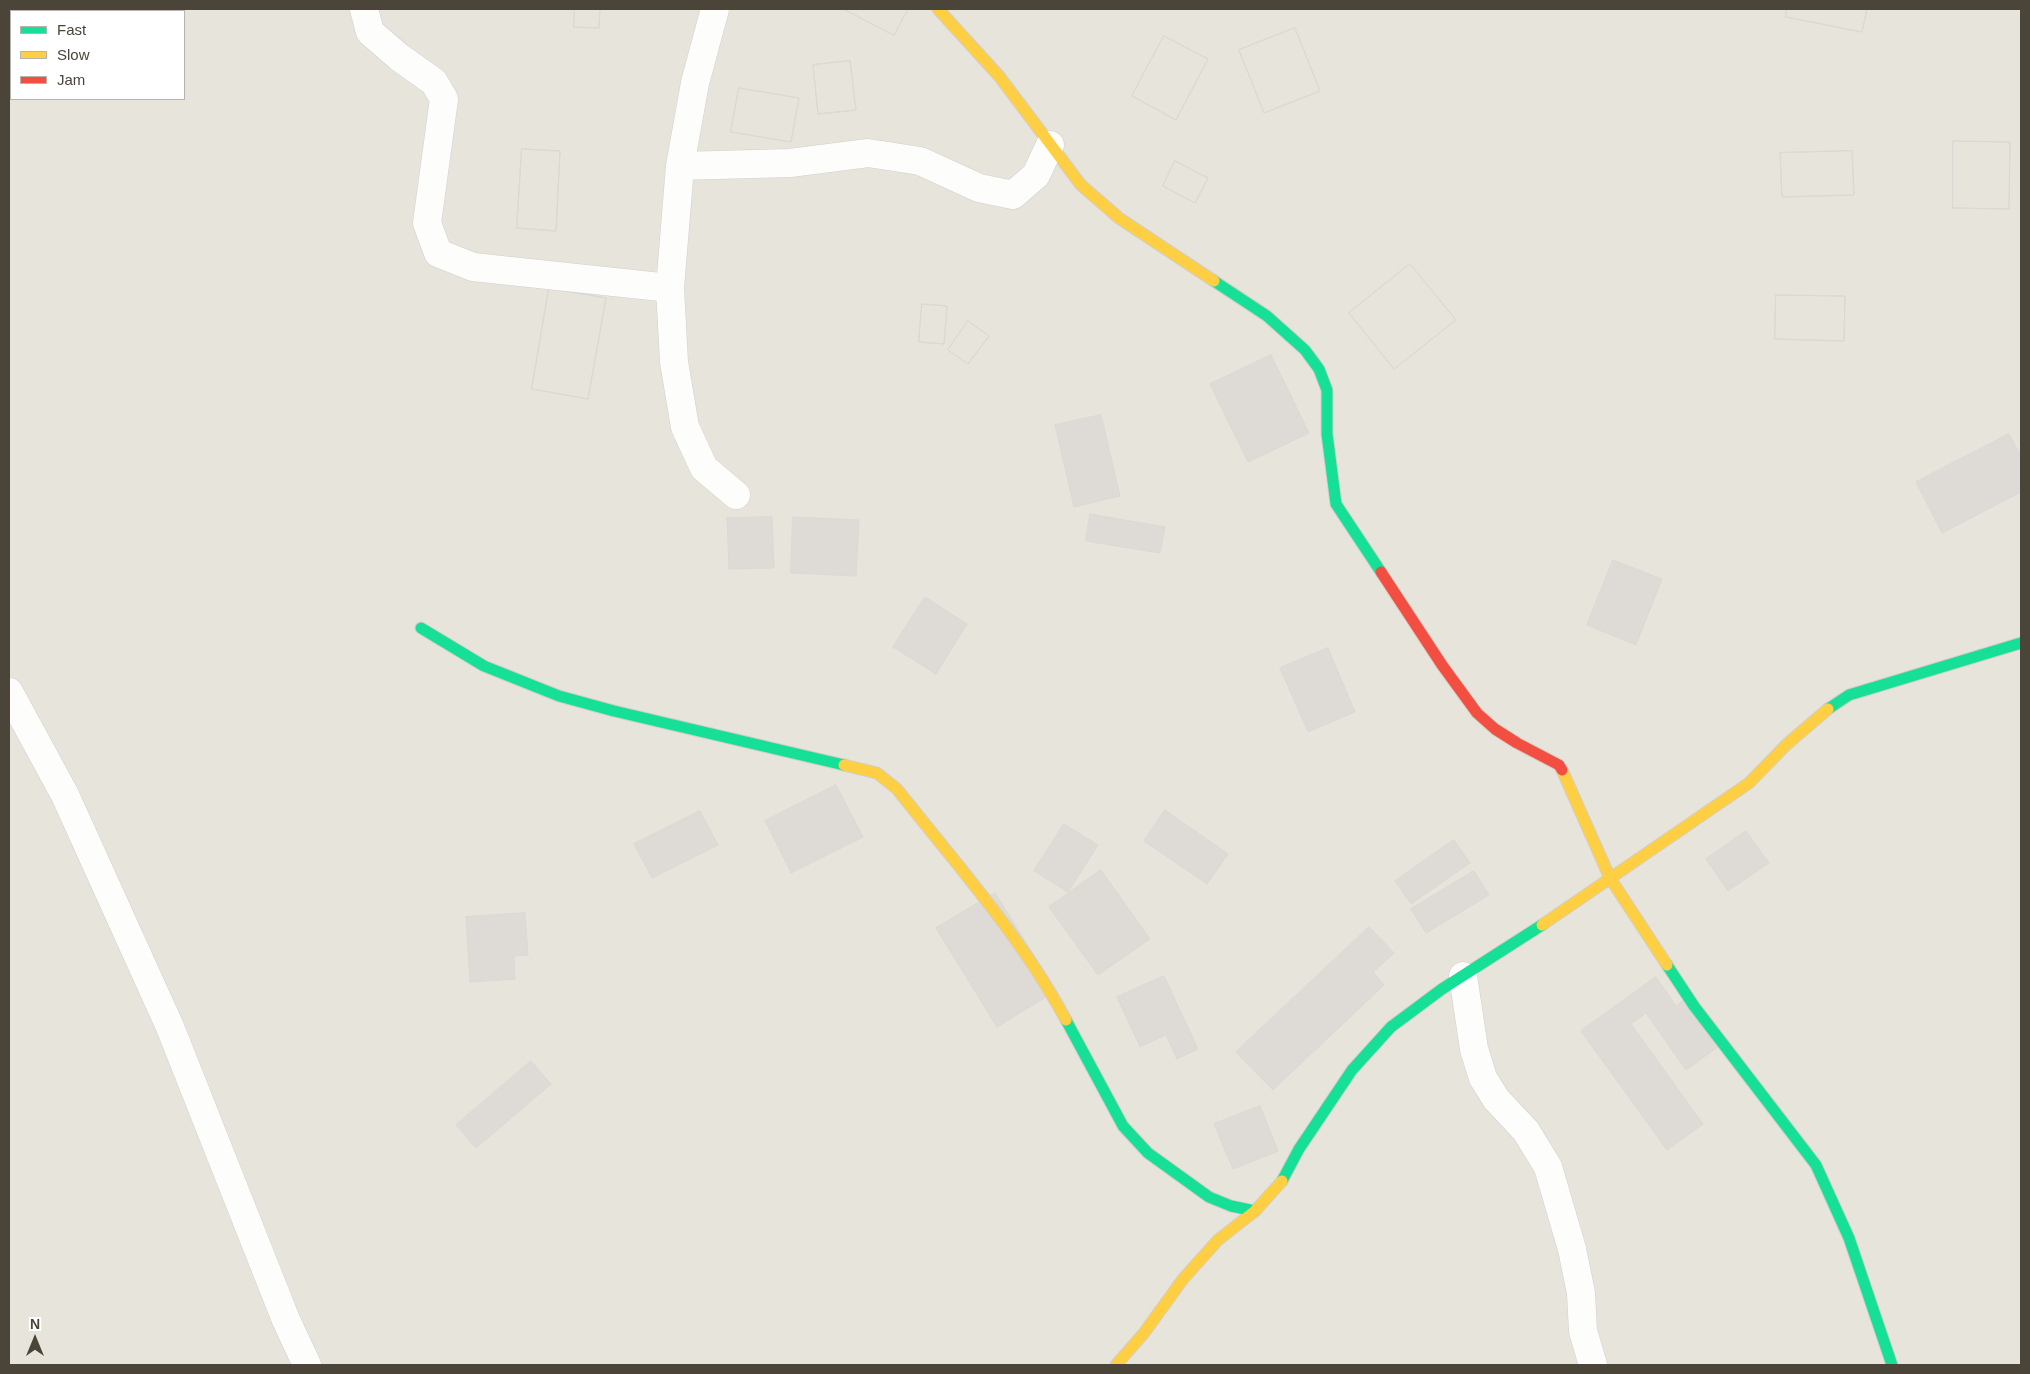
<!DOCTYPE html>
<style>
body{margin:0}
#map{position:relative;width:2030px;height:1374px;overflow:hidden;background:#f4f2ee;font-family:Arial,sans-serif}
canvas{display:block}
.frame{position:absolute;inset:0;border:10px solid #4b4439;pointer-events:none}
.legend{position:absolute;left:10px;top:10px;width:175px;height:90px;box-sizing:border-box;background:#fff;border:1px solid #b7b4b0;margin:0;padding:6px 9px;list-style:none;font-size:15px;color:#4b4439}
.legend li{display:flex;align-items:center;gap:10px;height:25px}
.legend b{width:25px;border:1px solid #b7b4b0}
.north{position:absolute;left:10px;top:1314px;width:50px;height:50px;-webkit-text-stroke:4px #fff;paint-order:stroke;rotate:0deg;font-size:14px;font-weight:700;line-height:20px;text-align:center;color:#4b4439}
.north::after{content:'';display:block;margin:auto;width:18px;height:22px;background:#4b4439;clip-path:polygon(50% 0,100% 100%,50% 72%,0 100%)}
</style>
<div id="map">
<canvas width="2030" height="1374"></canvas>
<div class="frame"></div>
<ul class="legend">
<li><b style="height:6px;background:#16e098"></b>Fast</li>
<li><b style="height:6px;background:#ffcf43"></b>Slow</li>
<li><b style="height:6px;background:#f24e42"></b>Jam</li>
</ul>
<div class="north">N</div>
</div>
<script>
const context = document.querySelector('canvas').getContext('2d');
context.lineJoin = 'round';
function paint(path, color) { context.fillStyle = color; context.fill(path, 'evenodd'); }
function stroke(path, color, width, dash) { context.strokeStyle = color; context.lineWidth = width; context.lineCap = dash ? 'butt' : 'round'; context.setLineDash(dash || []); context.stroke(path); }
paint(new Path2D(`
 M 9,9 L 2021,9 L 2021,1365 L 9,1365 ZM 11,11 L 184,11 L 184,99 L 11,99 Z`), '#e7e4dc');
const building = new Path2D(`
 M 575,9 L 600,9 L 599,28 L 574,27 Z
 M 575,9 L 600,9 L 599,28 L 574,27 Z
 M 844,9 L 908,9 L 894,35 Z
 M 844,9 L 908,9 L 894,35 Z
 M 1787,9 L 1867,9 L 1862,32 L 1786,17 Z
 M 1787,9 L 1867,9 L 1862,32 L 1786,17 Z
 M 1295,28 L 1320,91 L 1264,113 L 1239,50 Z
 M 1295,28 L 1320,91 L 1264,113 L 1239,50 Z
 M 1164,36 L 1208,59 L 1176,120 L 1132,96 Z
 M 1164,36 L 1208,59 L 1176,120 L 1132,96 Z
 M 850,61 L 856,110 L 818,114 L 813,65 Z
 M 850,61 L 856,110 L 818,114 L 813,65 Z
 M 739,88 L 799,98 L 791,142 L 731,132 Z
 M 739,88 L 799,98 L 791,142 L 731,132 Z
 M 1953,141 L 2010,142 L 2009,209 L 1953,208 Z
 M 1953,141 L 2010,142 L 2009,209 L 1953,208 Z
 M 522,149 L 560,151 L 556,231 L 517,228 Z
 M 522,149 L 560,151 L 556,231 L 517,228 Z
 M 1852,151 L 1854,195 L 1782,197 L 1780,153 Z
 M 1852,151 L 1854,195 L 1782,197 L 1780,153 Z
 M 1175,161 L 1208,178 L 1195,203 L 1163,186 Z
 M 1175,161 L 1208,178 L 1195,203 L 1163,186 Z
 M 1410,264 L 1456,320 L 1394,369 L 1349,313 Z
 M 1410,264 L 1456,320 L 1394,369 L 1349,313 Z
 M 549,288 L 606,298 L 588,399 L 532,389 Z
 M 549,288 L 606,298 L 588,399 L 532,389 Z
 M 1776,295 L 1845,296 L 1844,341 L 1775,339 Z
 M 1776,295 L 1845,296 L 1844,341 L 1775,339 Z
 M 922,304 L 947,306 L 944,344 L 919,342 Z
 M 922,304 L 947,306 L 944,344 L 919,342 Z
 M 968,321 L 989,336 L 968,364 L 948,350 Z
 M 968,321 L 989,336 L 968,364 L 948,350 Z
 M 1271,355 L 1309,433 L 1248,462 L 1210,384 Z
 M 1101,415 L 1120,496 L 1074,507 L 1055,425 Z
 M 2009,434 L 2021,456 L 2021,492 L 1942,533 L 1916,482 Z
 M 1090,514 L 1165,527 L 1160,553 L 1086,541 Z
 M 772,517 L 774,568 L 729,569 L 727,518 Z
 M 793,517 L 859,520 L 856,576 L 791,573 Z
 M 1613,560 L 1662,579 L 1636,645 L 1587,625 Z
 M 925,597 L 967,624 L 936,674 L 893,647 Z
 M 1328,648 L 1355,712 L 1308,732 L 1280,668 Z
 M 836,785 L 863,837 L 791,873 L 765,821 Z
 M 1165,810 L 1228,854 L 1207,884 L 1144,841 Z
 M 700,811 L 718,845 L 652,878 L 634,844 Z
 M 1064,824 L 1098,845 L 1068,892 L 1034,871 Z
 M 1746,831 L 1769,863 L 1728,891 L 1706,859 Z
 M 1454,840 L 1470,863 L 1411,904 L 1395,881 Z
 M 1101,870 L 1150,939 L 1098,975 L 1049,907 Z
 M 1474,871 L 1489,895 L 1426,933 L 1411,909 Z
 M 995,893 L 1056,991 L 997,1027 L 936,928 Z
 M 525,913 L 528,955 L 514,956 L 515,979 L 470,982 L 466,917 Z
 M 1369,927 L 1394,953 L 1373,972 L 1384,985 L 1273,1090 L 1236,1052 Z
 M 1164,976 L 1198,1049 L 1177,1059 L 1166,1035 L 1140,1047 L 1117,997 Z
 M 1656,977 L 1676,1006 L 1685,999 L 1719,1046 L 1686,1070 L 1646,1013 L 1631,1024 L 1703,1124 L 1667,1150 L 1581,1031 Z
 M 531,1061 L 551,1084 L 476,1148 L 456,1125 Z
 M 1260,1106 L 1278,1151 L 1233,1169 L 1214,1124 Z`);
paint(building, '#dedbd6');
stroke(building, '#dcd9d4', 1);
const street = new Path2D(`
 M 364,9 L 370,32 L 399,57 L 434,82 L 444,99 L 427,223 L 438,253 L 473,267 L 670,288
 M 715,9 L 695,83 L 680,166 L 670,288 L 674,362 L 685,427 L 704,468 L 736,495
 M 680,166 L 790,163 L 868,153 L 920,161 L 979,188 L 1013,195 L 1036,175 L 1050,145
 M 9,692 L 65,795 L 170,1027 L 286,1320 L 307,1365
 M 1463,976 L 1474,1049 L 1483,1078 L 1496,1099 L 1526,1131 L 1548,1167 L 1572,1249 L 1581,1293 L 1583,1331 L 1593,1365`);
const fast = new Path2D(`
 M 1214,281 L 1267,316 L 1305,350 L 1319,369 L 1327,390 L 1327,434 L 1336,504 L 1381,572
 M 421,628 L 484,666 L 559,696 L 614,711 L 844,765
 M 1828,709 L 1849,695 L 2021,643
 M 1667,965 L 1694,1006 L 1816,1165 L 1849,1238 L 1892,1365
 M 1066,1020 L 1123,1126 L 1148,1153 L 1209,1197 L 1231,1206 L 1255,1211
 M 1282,1181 L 1299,1149 L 1352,1070 L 1391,1027 L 1442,989 L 1542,925`);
const slow = new Path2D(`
 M 938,9 L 999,76 L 1081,185 L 1119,218 L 1214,281
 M 844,765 L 877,773 L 897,789 C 956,864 1021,936 1066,1020
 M 1562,770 L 1610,878 L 1667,965
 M 1542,925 L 1749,783 L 1786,745 L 1828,709
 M 1116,1365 L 1144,1333 L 1183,1279 L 1218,1240 L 1255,1211 L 1282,1181`);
const jam = new Path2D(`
 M 1381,572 L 1442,665 L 1477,713 L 1495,729 L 1517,743 L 1559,765 L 1562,770`);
stroke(street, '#d2d0cb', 29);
stroke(fast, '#d3cfc5', 13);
stroke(slow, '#d3cfc5', 13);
stroke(jam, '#d3cfc5', 13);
stroke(street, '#fdfdfc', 28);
stroke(fast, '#16e098', 11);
stroke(slow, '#ffcf43', 11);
stroke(jam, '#f24e42', 11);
</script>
